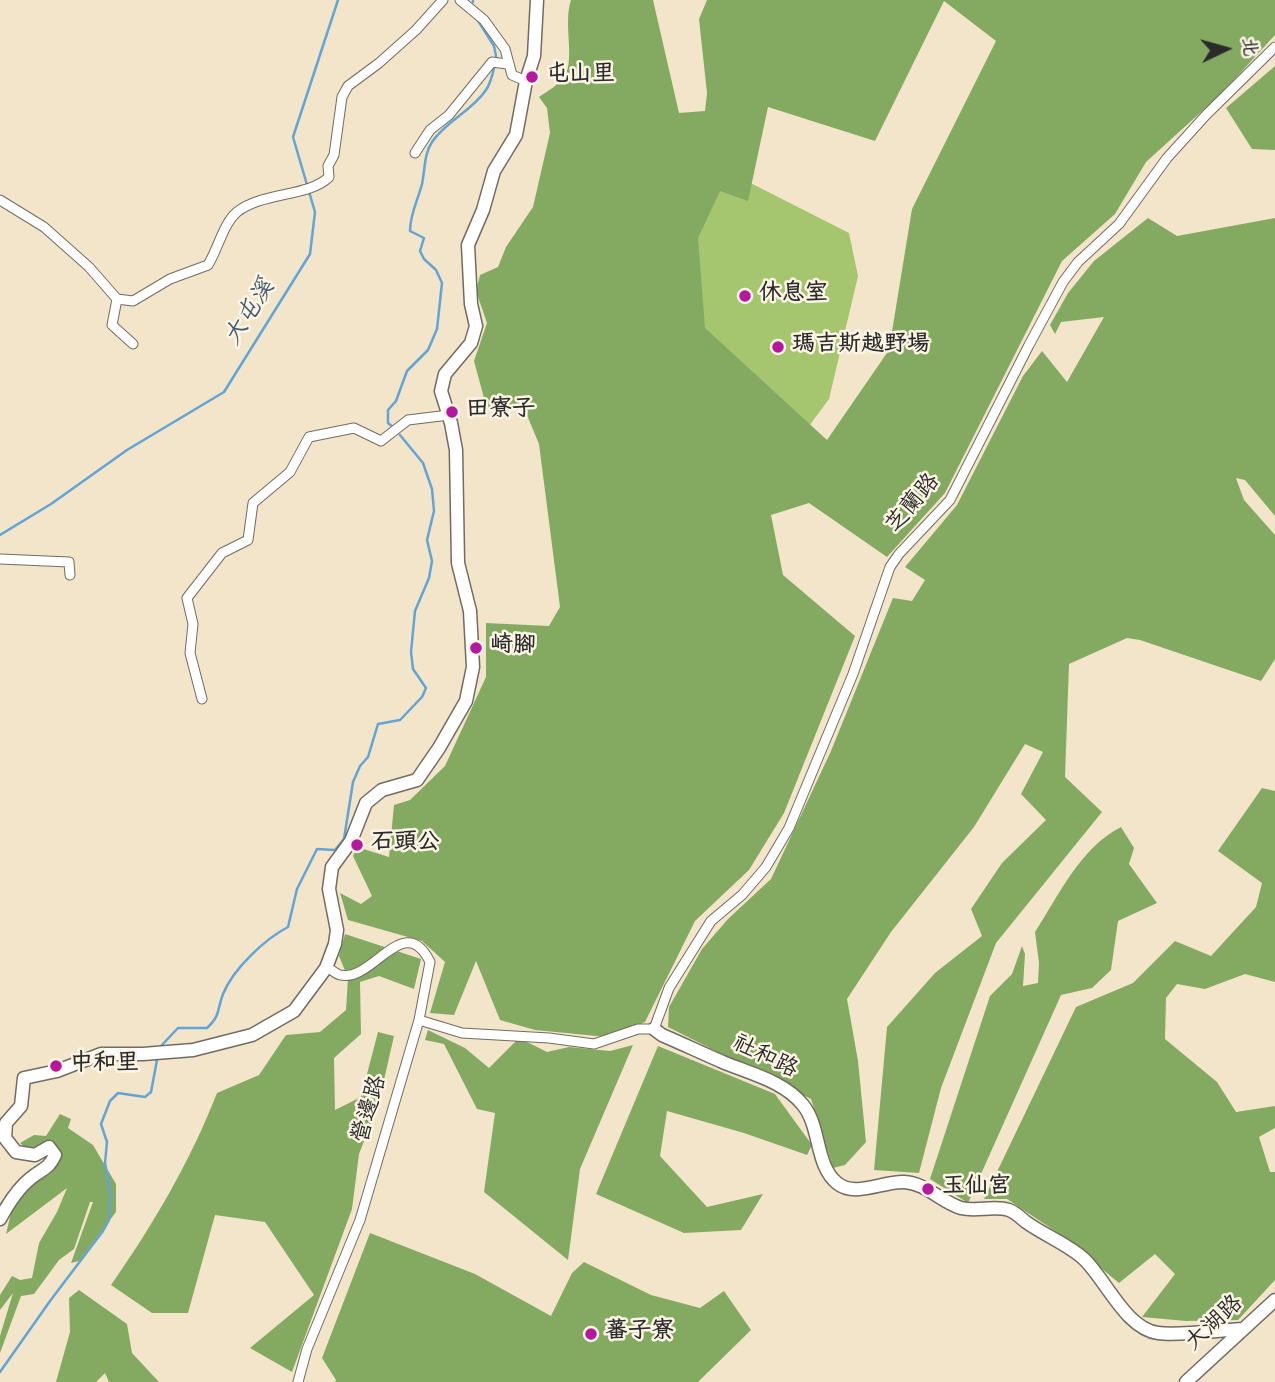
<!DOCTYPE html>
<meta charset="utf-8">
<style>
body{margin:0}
#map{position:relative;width:1275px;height:1382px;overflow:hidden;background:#f3e5ca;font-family:Dekko,"LXGW WenKai TC",sans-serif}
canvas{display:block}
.north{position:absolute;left:1191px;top:14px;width:70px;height:70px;-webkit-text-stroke:5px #fcf5e5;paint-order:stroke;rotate:85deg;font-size:19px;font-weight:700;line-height:28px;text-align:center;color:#2b2b2b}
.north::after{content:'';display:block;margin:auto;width:24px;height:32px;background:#2b2b2b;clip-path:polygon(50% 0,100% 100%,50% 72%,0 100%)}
</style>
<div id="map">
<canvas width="1275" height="1382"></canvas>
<div class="north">北</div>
</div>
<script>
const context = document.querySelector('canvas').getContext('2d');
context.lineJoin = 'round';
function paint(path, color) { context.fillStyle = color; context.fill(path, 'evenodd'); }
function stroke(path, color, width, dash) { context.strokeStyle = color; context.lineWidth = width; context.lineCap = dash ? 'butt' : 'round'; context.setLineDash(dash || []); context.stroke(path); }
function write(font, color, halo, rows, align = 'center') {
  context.font = font + ' Dekko,"LXGW WenKai TC",sans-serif'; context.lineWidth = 5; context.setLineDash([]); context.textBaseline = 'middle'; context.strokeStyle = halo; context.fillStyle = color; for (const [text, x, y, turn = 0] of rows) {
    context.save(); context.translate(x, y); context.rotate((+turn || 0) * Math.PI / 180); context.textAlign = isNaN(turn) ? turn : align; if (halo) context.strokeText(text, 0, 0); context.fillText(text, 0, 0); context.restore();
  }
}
paint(new Path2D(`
 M 717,166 L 849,233 L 858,276 L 829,399 L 798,441 L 668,296 Z`), '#a5c56e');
paint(new Path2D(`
 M 571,0 L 653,0 L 679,113 L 705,111 L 707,93 L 699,19 L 707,0 L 1275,0 L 1275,35 L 1222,93 L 1146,162 L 1115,214 L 1062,261 L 945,493 L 887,557 L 809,503 L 771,515 L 783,575 L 855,636 L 784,813 L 749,870 L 695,921 L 645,1022 L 607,1037 L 535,1030 L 500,1020 L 476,961 L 454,1015 L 430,1013 L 445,962 L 422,941 L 348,920 L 340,893 L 361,904 L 372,896 L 353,856 L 357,847 L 389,857 L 394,805 L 410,800 L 445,766 L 486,677 L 486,623 L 549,626 L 560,607 L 539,444 L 524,408 L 487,409 L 474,361 L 487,323 L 476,291 L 480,275 L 498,267 L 506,247 L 533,207 L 550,133 L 547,108 L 539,97 C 546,92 560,84 565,76 C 575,58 563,23 571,0 ZM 944,1 L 996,41 L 912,209 L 889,350 L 827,440 L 705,328 L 698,238 L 720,191 L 748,201 L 768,107 L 875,141 Z
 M 1275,66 L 1275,150 L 1252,149 L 1226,108 Z
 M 1148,218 L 1177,236 L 1275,218 L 1275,516 L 1245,480 L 1236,478 L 1244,500 L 1275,535 L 1275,659 L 1261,681 L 1140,640 L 1127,638 L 1069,664 L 1065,777 L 1102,812 L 996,943 L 941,1088 L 919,1173 L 874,1170 L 887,1027 L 935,973 L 982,936 L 971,909 L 1002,863 L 1046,820 L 1021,794 L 1043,752 L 1025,744 L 974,827 L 891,932 L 847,999 L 858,1061 L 866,1142 L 845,1165 L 833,1168 L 811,1099 L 668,1027 L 669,1007 L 702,949 L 728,919 L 771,879 L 831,751 L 893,598 L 912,601 L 925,580 L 905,567 L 957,505 L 1023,376 L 1042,351 L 1067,382 L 1104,317 L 1061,322 L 1055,334 L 1050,325 L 1068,293 L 1094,261 Z
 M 1262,788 L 1275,791 L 1275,982 L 1245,974 L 1205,989 L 1177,984 L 1166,998 L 1165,1039 L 1217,1082 L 1236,1112 L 1275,1106 L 1275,1128 L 1259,1137 L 1270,1172 L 1275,1172 L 1275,1280 L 1238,1320 L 1186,1321 L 1142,1317 L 1175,1274 L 1155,1254 L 1119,1283 L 1061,1235 L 1007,1199 L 984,1199 L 1076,1007 L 1133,983 L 1175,941 L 1211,956 L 1256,907 L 1262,883 L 1218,851 Z
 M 1121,827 L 1134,848 L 1129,864 L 1157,903 L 1118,921 L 1111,970 L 1092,988 L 1061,995 L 968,1203 L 930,1179 L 990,996 L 1012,974 L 1022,946 L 1025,954 L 1023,986 L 1038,983 L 1039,963 L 1035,932 C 1059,895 1080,848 1121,827 Z
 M 345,934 L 421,959 L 414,989 L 379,976 L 360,982 L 361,1034 L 334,1058 L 335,1110 L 361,1097 L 378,1032 L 394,1036 L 379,1102 L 359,1154 L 352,1209 L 292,1372 L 250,1348 L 314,1295 L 265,1222 L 215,1215 L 188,1313 L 152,1313 L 111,1285 C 153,1225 190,1162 217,1093 L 259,1075 L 286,1035 L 320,1032 L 346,1010 L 348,978 L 339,956 Z
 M 428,1030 L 465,1048 L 489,1068 L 519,1038 L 547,1052 L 569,1047 L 610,1051 L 633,1045 L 580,1169 L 568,1260 L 484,1192 L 495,1113 L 477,1109 L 444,1044 L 425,1040 Z
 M 658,1046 L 775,1094 L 812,1145 L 807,1155 L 744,1133 L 667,1111 L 660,1156 L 707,1207 L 763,1194 L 741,1230 L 684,1233 L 596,1194 Z
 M 60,1114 L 71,1119 L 68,1128 L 93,1145 L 116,1184 L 116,1212 L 79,1261 L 71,1263 L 93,1202 L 90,1202 L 74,1249 L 59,1260 L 34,1294 L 21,1296 L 0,1353 L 0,1336 L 13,1293 L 0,1310 L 0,1295 L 12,1276 L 20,1280 L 32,1278 L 39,1243 L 57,1212 L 67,1188 L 6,1234 L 12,1209 L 29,1185 L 50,1174 L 61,1156 L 54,1144 L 26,1148 L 20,1143 L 34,1135 L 46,1136 Z
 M 370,1233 L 475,1274 L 551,1316 L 572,1273 L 584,1262 L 651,1295 L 700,1308 L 724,1291 L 751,1330 L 698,1382 L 335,1382 L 336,1380 L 322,1358 Z
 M 79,1290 L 127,1324 L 132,1353 L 159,1382 L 109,1382 L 105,1373 L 96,1382 L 56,1382 L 70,1332 L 69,1298 Z`), '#84aa61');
stroke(new Path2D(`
 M 473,0 L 473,2
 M 477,19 L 494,46 L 496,56
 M 394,428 L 388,423 L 388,410 L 396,401 L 407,371 L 428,350 L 437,329 L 442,283 L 436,270 L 424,259 L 420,251 L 424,238 L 410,231 C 410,214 418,200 422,184 C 425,170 424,154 432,142 C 446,121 472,111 486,90 C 491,83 493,73 495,64
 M 0,535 L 51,504 L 127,450 L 224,392 L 310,254 L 315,212 L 293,137 L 338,0
 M 161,1046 L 178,1028 L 207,1028 C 221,1015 217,1009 223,994 C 233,969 265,939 288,927 L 297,889 L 317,849 L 335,850 L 344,839 L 353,782 L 360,766 L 368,757 L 378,724 L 400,720 L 422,697 L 426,688 L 413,669 L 411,652 L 415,611 L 429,578 L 432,561 L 427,540 L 434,511 L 432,489 L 423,463 L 400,435
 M 0,1372 L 50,1301 L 103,1231 L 109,1220 L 111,1195 L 105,1163 L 107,1142 L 101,1124 L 110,1101 L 118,1093 L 145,1097 L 151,1092 L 157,1060`), '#63a4d6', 2.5);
const street = new Path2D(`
 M 460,0 L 484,20 L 505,49 L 512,75 L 526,81
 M 415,153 L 430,130 L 449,115 L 492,62 L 507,64
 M 0,200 L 44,227 L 89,267 L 117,299 L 133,301 L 170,279 L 208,265 C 218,249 223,224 237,212 C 262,192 309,197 329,177 L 328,166 L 334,155 L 342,97 L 348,86 L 379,63 L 416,30 L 443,0
 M 117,299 L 112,325 L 133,344
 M 0,559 L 69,562 L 70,575
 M 202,699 L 190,653 L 193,624 L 187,598 L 222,553 L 248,540 L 253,503 L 290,472 L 309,437 L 354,428 L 381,441 L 408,420 L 449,415
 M 419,1020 L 462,1033 L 549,1038 L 594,1044 L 638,1029 L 654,1029 L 669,988 L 711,921 L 742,895 L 766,867 L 789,828 L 853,674 L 890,567 L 899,554 L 950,500 L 1029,345 L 1063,282 L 1078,262 L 1119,224 L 1167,158 L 1206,115 L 1275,47
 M 298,1382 L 307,1349 L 360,1220 L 419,1020 L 430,962 C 404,909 373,983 340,975 C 336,974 330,969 326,966`);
const secondary = new Path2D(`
 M 654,1029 L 662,1035 C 683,1044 704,1054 725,1063 C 752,1074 785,1082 803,1105 C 821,1127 815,1165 837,1183 C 855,1198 883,1181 904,1182 C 926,1183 941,1202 961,1208 C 977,1212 994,1205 1009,1210 C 1015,1212 1021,1218 1026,1222 C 1044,1235 1069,1245 1084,1259 C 1106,1280 1126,1329 1158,1333 C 1179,1336 1220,1330 1243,1329
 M 0,1219 C 8,1204 17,1189 31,1178 C 43,1168 48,1170 55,1155 L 49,1147 L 35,1155 L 16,1152 L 5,1138 L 6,1123 L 21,1106 L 24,1078 L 57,1071 L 101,1054 L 143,1054 L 193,1050 L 252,1035 L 294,1011 L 326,968 L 335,944 L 337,930 L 329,889 L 332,867 L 351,841 L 366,803 L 382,790 L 417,780 L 439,748 L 466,701 L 473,667 L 470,611 L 458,563 L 456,450 L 451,423 L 441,391 L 445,374 L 471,343 L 476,326 L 471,304 L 468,245 L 483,210 L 494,171 L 516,135 L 526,81 L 534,56 L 537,0
 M 1186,1382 L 1275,1300`);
stroke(street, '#716c63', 11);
stroke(secondary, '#716c63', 15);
stroke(street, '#fff', 9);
stroke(secondary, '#fff', 12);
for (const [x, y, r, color] of [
 [532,77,7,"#b5179e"],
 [745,296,7,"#b5179e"],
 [778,347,7,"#b5179e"],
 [452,412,7,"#b5179e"],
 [476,648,7,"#b5179e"],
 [357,845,7,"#b5179e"],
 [56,1066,7,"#b5179e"],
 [928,1189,7,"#b5179e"],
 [591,1334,7,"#b5179e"]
]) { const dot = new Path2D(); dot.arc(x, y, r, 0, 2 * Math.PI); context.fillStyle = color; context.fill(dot); stroke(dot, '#fcf5e5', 2.5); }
write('bold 23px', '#2b2b2b', '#fcf5e5', [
 ["屯山里",546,77],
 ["休息室",759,296],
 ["瑪吉斯越野場",792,347],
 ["田寮子",466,412],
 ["崎腳",490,648],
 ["石頭公",371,845],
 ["中和里",70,1066],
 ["玉仙宮",942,1189],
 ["蕃子寮",605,1334]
], 'left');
write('23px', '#2b2b2b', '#fcf5e5', [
 ["芝蘭路",915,505,-50],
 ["社和路",764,1059,26],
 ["營邊路",372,1110,-74],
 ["大湖路",1216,1325,-43]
]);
write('italic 24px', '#415b6f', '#fcf5e5', [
 ["大屯溪",252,314,-58]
]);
</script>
